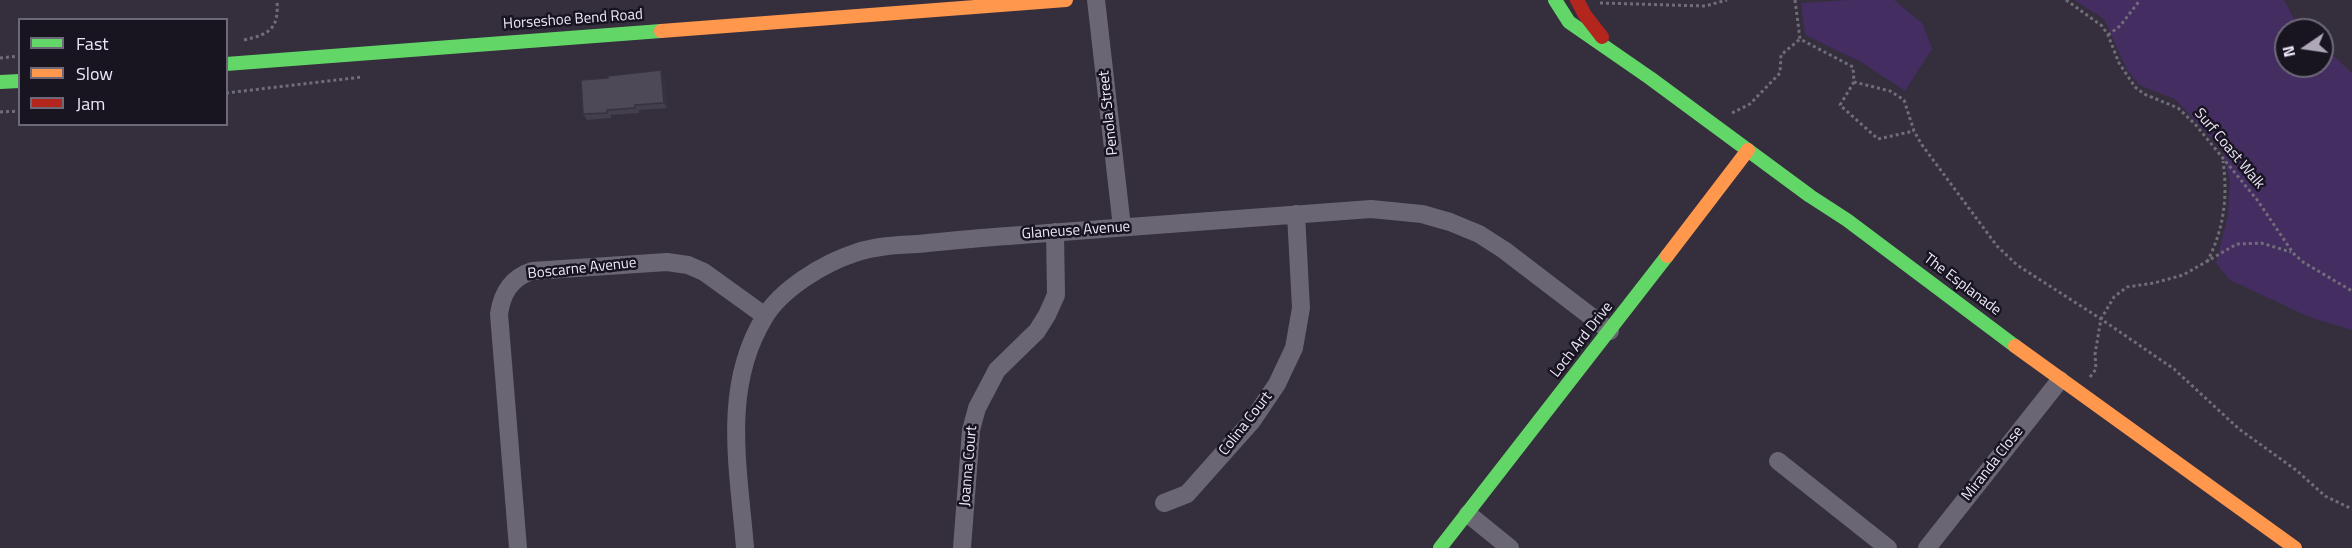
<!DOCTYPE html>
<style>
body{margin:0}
#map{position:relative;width:2352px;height:548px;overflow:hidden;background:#342e3d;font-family:"Titillium Web",sans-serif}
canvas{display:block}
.legend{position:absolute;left:18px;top:18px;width:210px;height:108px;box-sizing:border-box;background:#181420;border:2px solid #6e6977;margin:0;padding:8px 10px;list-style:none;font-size:18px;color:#eee8fa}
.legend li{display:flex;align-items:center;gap:12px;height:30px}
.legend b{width:30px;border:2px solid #6e6977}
.north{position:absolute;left:2274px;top:18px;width:60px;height:60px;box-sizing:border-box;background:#181420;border:2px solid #6e6977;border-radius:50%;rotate:257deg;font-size:16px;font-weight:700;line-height:24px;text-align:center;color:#eee8fa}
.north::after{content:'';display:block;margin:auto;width:21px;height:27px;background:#ada7b8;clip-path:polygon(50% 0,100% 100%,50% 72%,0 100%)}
</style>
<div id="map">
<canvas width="2352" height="548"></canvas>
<ul class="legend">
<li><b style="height:8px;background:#63d668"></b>Fast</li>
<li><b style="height:8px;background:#ff974d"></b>Slow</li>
<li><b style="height:8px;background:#b3261e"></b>Jam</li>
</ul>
<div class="north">N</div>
</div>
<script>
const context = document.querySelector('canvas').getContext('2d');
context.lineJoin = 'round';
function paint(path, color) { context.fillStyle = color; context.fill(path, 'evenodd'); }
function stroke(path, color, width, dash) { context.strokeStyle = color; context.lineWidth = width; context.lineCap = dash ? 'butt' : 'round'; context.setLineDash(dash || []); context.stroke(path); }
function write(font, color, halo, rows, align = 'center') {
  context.font = font + ' "Titillium Web",sans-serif'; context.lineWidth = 5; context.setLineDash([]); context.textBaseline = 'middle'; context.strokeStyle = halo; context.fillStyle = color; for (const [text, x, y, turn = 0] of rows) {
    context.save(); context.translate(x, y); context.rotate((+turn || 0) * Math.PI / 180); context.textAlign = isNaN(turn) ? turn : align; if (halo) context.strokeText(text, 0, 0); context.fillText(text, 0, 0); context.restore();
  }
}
paint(new Path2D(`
 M 1849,0 L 1894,0 L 1923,24 L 1932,49 L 1905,91 L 1861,62 L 1805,35 L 1801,3 Z
 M 2074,0 L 2284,0 L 2295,20 L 2306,30 L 2286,30 L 2286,66 L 2322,66 L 2322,45 L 2352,73 L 2352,330 L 2309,317 L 2230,280 L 2216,263 L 2228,215 L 2230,180 L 2222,150 L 2175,99 L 2139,85 L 2127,70 L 2104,19 Z`), '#442d61');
stroke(new Path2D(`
 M 1795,0 L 1800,39 L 1853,67 L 1854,82 L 1890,91 L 1904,100 L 1914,131 L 1922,145 L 1997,246 L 2017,265 L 2101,319 L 2174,369 L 2239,429 L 2296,470 L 2325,496 L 2352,509
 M 2066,0 L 2102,26 L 2108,35 L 2119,63 L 2135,87 L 2144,94 L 2178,108 L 2195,124 L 2258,201 L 2293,253 L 2303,262 L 2352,291
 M 1600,3 L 1705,6 L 1727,0
 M 2108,35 L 2120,26 L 2140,0
 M 244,40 C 270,34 279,29 277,0
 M 0,58 L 20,56
 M 1854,82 L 1840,105 L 1878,139 L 1914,131
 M 226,93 L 362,77
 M 0,112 L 20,111
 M 1732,113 L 1750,104 L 1780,73 L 1781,55 L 1800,39
 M 2207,262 C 2224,229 2228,197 2223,161
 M 2090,377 L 2096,369 L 2095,354 L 2101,319 L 2114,297 L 2127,287 L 2154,283 L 2183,275 L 2237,244 L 2261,243 L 2291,252`), '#716d78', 3, [3, 3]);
stroke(new Path2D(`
 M 1096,0 L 1122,227
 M 1778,461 L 1888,548
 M 1164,503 L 1187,494 L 1252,421 L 1277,384 L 1294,348 L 1301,308 L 1296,214
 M 1468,514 L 1510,548
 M 518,548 L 499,314 C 502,293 511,278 532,271 L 667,262 L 688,265 L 704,272 L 765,316
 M 745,548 C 739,470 721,389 764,318 C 781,289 824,263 855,253 C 875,246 897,245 918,244 C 948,241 978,238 1008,236 C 1129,226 1250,217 1371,209 L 1422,214 L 1450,222 L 1479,234 L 1504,250 L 1610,331
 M 962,548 L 971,430 L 977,408 L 997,370 L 1037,331 L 1047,315 L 1056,295 L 1055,232
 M 1927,548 L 2060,380`), '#6b6673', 18);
stroke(new Path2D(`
 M 1555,0 L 1569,22 L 1650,78 L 1810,196 L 1847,220 L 2015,346
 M 226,64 L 661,31
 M 0,82 L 20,81
 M 1440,548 L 1667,256`), '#63d668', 14);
stroke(new Path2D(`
 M 661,31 L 1066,0
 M 1667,256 L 1748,150
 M 2015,346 L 2295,548`), '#ff974d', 14);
stroke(new Path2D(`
 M 1577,0 L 1585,15 L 1602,37`), '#b3261e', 14);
paint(new Path2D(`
 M 665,76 L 667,108 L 639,110 L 639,113 L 611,115 L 611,118 L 587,120 L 583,114 Z`), '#433f4b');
paint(new Path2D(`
 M 661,70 L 665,76 L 667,108 L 664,103 Z`), '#37333d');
const building = new Path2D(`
 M 661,70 L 664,103 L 635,105 L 635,108 L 607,110 L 607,113 L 583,114 L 581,80 L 608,78 L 608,76 Z`);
paint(building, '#4e4957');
stroke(building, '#37333d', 1.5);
write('15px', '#eee8fa', '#181420', [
 ["Horseshoe Bend Road",573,20,-4],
 ["Penola Street",1109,113,-96],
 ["Surf Coast Walk",2229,149,50],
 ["Glaneuse Avenue",1076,231,-4],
 ["Boscarne Avenue",582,269,-6],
 ["The Esplanade",1962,285,37],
 ["Loch Ard Drive",1582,340,-52],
 ["Colina Court",1246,424,-52],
 ["Miranda Close",1993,464,-52],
 ["Joanna Court",969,466,-85]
]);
</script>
